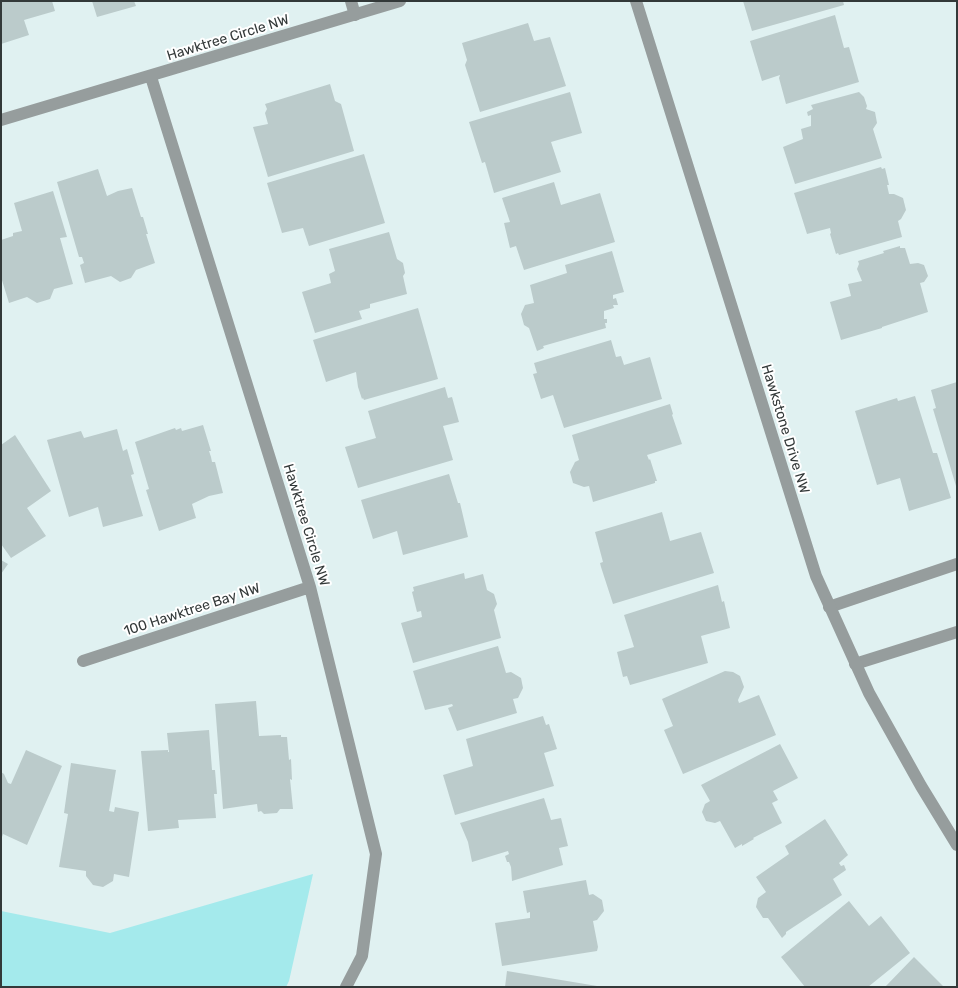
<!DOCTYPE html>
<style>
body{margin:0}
#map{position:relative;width:958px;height:988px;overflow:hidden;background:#e0f1f1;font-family:Rubik,sans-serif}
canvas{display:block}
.frame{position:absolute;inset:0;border:2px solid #333939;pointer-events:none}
</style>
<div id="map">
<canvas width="958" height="988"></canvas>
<div class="frame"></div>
</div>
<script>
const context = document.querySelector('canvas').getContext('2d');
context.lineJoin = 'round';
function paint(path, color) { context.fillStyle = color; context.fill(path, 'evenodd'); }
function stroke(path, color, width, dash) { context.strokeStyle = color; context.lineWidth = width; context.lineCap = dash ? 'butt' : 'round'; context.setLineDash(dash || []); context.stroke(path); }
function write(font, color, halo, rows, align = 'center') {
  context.font = font + ' Rubik,sans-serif'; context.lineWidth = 4; context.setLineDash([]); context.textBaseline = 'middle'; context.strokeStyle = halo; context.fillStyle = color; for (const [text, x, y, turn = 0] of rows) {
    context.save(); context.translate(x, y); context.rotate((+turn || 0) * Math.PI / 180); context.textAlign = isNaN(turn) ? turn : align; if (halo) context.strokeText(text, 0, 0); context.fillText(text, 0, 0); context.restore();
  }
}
paint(new Path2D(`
 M 313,874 L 289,981 L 286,987 L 1,987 L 1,911 L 110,933 Z`), '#a4eaec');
paint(new Path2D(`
 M 1,1 L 52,1 L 55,11 L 24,20 L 29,35 L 1,44 Z
 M 92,1 L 134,1 L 136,6 L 97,17 Z
 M 743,1 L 843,1 L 844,5 L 752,31 Z
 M 835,15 L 844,48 L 849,47 L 859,82 L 786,104 L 779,78 L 780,75 L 762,81 L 750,41 Z
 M 528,23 L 534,41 L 550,37 L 566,86 L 480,112 L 465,65 L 467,60 L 462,43 Z
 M 330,84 L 335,101 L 341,104 L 354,151 L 268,177 L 253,127 L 268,124 L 265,113 L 267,109 L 265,104 Z
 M 570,92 L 582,133 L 551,142 L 561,172 L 494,193 L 485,162 L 482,163 L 469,122 Z
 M 859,92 L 864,97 L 867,106 L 866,109 L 875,112 L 877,123 L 873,129 L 882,158 L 795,184 L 783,147 L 803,139 L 801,129 L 811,126 L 811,115 L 808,116 L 807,112 L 813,109 L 811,105 Z
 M 364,154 L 385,223 L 309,246 L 303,228 L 282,233 L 267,183 Z
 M 881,167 L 882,169 L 885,168 L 889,185 L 887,185 L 889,194 L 894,194 L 903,198 L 906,210 L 901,219 L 898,221 L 902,237 L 839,255 L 838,253 L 836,254 L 830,234 L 831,233 L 830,228 L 807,234 L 794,193 Z
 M 98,169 L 107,196 L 118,191 L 132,188 L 141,217 L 143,217 L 148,234 L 146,234 L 155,263 L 136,270 L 131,278 L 120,282 L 111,276 L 85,283 L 80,265 L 84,263 L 82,257 L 79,257 L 57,182 Z
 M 554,182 L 561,205 L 600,193 L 615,242 L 524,270 L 516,246 L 510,248 L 504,223 L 510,222 L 502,198 Z
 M 53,191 L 67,237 L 60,238 L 73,284 L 54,289 L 50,299 L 37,303 L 27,297 L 9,303 L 1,277 L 1,240 L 13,236 L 13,233 L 22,231 L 14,203 Z
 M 389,232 L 397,259 L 403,263 L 405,273 L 403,276 L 407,294 L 370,304 L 370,308 L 359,311 L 362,319 L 315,333 L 302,292 L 331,283 L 329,274 L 335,271 L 329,249 Z
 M 900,246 L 900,248 L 905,248 L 910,264 L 918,263 L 924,265 L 928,276 L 924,282 L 920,283 L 928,312 L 882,327 L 882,328 L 841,340 L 830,302 L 851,296 L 848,284 L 862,281 L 857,269 L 859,264 L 858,261 L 884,253 L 883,251 Z
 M 612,251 L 624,292 L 613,295 L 613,299 L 616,298 L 618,305 L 613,305 L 614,308 L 604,311 L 604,319 L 607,319 L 607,323 L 605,323 L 606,328 L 543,346 L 544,348 L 537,351 L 529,328 L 524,325 L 521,314 L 525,305 L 534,303 L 530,285 L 567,273 L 565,265 Z
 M 418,308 L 438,379 L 364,400 L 363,398 L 362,399 L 358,387 L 356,372 L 326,382 L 313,340 Z
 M 611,340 L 616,357 L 621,356 L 624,365 L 650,357 L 662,399 L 564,428 L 553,395 L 541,399 L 533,374 L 537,373 L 534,363 Z
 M 957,382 L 957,486 L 956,486 L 933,409 L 936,408 L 931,390 Z
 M 445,387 L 448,398 L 452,397 L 459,422 L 443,426 L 453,460 L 358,488 L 345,447 L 376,438 L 368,411 Z
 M 915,396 L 933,453 L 937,453 L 951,498 L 909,511 L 900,478 L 877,485 L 855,411 L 897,398 L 898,401 Z
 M 670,404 L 673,414 L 672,415 L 682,444 L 647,455 L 649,460 L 650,459 L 657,481 L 655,481 L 655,483 L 593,502 L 589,486 L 584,487 L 573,483 L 570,472 L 575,462 L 579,460 L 572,435 Z
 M 203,425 L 211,451 L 209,451 L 211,457 L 212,462 L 215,462 L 223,493 L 209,496 L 192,504 L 196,518 L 159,531 L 146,490 L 149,489 L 135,442 L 175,428 L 176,430 L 181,428 L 182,431 Z
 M 117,429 L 123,451 L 127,449 L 134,474 L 131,475 L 143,516 L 103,527 L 98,507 L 69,517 L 47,440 L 81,431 L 84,438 Z
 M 15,435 L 51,491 L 27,508 L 46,536 L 11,558 L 1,544 L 1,445 Z
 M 449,474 L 458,503 L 460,503 L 468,537 L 403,555 L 397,531 L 373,539 L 361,500 Z
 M 662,512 L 670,541 L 701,532 L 714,573 L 613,604 L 601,567 L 600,563 L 603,562 L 595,532 Z
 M 1,560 L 8,564 L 1,574 Z
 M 464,573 L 465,579 L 483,574 L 487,590 L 494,594 L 497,604 L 494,610 L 501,638 L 413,663 L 401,623 L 422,617 L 421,611 L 417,612 L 412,592 L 414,591 L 413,587 Z
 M 718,585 L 722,602 L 724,601 L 730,628 L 701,636 L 708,663 L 630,685 L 627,676 L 623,677 L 617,652 L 634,647 L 624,615 Z
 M 498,646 L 506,673 L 511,672 L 521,678 L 523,688 L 518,698 L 513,699 L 517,713 L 457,731 L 448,708 L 453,706 L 452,704 L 425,710 L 413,671 Z
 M 725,671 L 733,672 L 740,676 L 744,687 L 738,700 L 739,703 L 759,695 L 776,735 L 683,774 L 664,730 L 673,726 L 662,699 Z
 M 256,701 L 259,736 L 281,735 L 281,737 L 287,737 L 289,760 L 291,759 L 292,780 L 290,779 L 293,809 L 280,809 L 277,813 L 264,814 L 261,811 L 258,812 L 257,804 L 223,809 L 215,704 Z
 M 543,716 L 546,725 L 549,724 L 557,749 L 544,753 L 554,786 L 455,815 L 443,775 L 473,766 L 466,739 Z
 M 209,730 L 212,770 L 215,770 L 217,794 L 214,794 L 216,818 L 178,820 L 179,828 L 148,831 L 141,751 L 168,750 L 168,752 L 169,752 L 167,733 Z
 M 780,744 L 798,778 L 773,791 L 778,800 L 772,803 L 782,823 L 753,838 L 754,839 L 742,846 L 742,844 L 735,848 L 720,821 L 715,823 L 706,821 L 702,812 L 705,804 L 710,801 L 701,785 Z
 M 26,750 L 62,766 L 27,845 L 3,834 L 1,840 L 1,772 L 4,774 L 8,783 L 11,784 Z
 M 71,763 L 116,770 L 109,811 L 114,812 L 115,807 L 139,812 L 129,877 L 114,874 L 113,881 L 103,887 L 93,885 L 86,876 L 86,871 L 59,867 L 68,814 L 64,813 Z
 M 544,798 L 551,820 L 561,818 L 568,846 L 559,848 L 563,865 L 512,881 L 511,867 L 509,862 L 507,862 L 505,856 L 509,854 L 508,851 L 472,862 L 468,842 L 460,823 Z
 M 825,819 L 848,855 L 839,863 L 841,866 L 844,865 L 846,870 L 833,879 L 842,895 L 786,932 L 786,934 L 782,938 L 768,918 L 763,918 L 756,907 L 758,898 L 766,892 L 756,877 L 789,854 L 785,846 Z
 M 586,880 L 589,895 L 593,894 L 602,900 L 604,911 L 597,920 L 593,921 L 598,947 L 597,951 L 502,966 L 495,923 L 530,918 L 530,912 L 527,913 L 523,891 Z
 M 849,901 L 869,926 L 881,916 L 910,953 L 868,987 L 805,987 L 781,957 Z
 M 914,957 L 944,987 L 885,987 Z
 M 507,971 L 597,986 L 597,987 L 505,987 Z`), '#bbcbcb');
stroke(new Path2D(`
 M 351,1 L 355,15`), '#969d9d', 12);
stroke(new Path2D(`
 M 151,77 L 310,587 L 376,854 L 362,956 L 346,987
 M 1,120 L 400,1
 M 829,607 L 957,564
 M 83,661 L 310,587
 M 855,664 L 957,632`), '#969d9d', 12);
stroke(new Path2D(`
 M 636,1 L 816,576 L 869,693 L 921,786 L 957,845`), '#969d9d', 12);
write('14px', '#333939', '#fff', [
 ["Hawktree Circle NW",228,38,-17],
 ["Hawkstone Drive NW",785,429,73],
 ["Hawktree Circle NW",306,525,73],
 ["100 Hawktree Bay NW",192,610,-18]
]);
</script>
